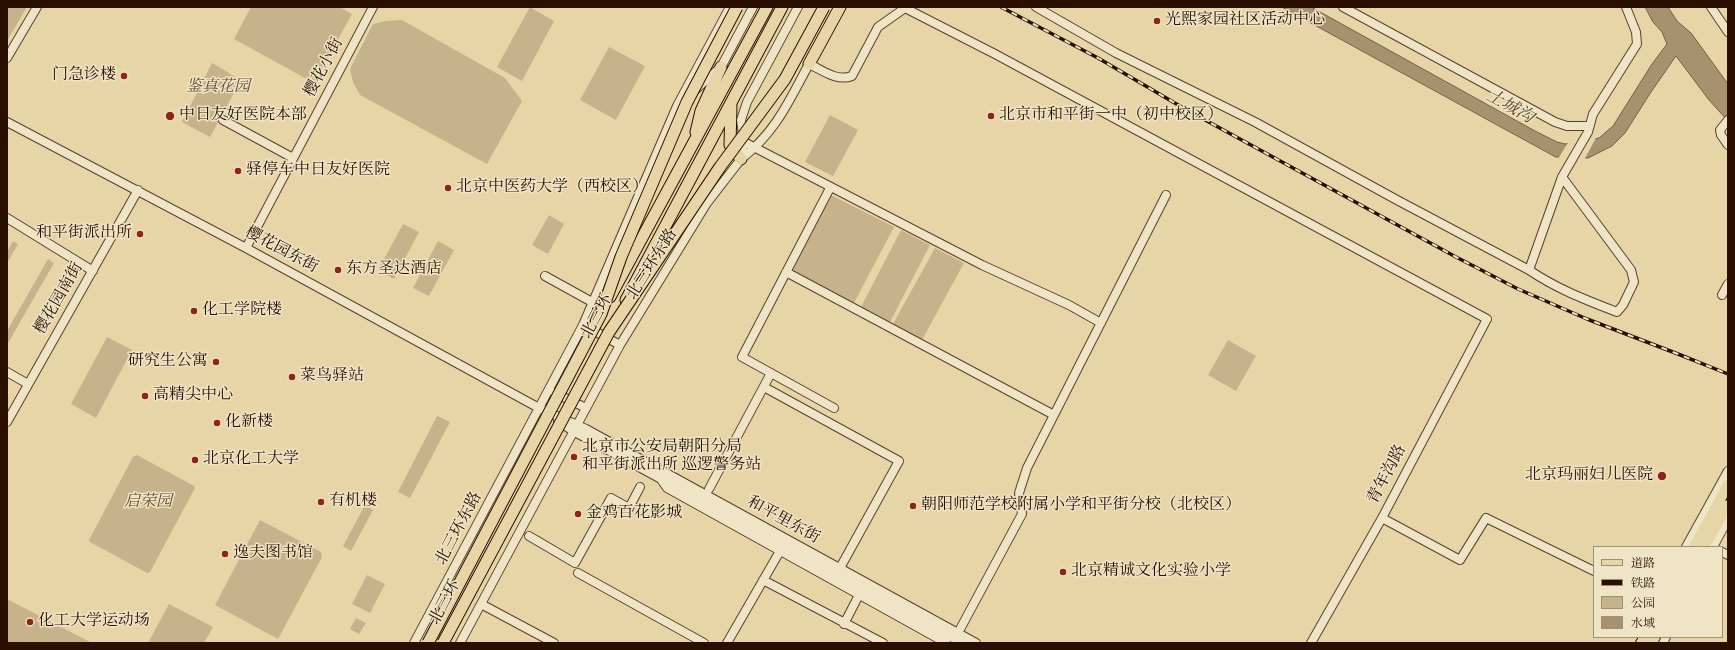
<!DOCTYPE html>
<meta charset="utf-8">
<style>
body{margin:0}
#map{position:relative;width:1735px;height:650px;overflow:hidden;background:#e7d5a8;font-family:Vollkorn,"Noto Serif SC",serif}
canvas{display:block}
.frame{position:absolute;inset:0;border:8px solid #2a0f00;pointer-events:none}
.legend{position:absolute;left:1593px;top:546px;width:130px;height:92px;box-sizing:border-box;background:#efe4c6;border:1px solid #a08f77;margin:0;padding:5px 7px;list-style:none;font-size:12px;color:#2a0f00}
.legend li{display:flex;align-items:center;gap:8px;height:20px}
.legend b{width:20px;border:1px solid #a08f77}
</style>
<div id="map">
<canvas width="1735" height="650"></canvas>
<div class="frame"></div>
<ul class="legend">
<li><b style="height:5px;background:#e7d5a8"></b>道路</li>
<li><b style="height:5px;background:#2a0f00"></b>铁路</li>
<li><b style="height:11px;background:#c7b38b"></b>公园</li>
<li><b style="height:11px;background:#a7926f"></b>水域</li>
</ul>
</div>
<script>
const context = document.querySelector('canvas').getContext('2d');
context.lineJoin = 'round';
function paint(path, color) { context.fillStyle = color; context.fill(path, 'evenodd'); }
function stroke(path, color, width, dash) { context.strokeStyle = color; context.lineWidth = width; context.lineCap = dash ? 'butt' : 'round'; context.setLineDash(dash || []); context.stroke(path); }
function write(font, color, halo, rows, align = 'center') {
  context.font = font + ' Vollkorn,"Noto Serif SC",serif'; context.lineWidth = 3; context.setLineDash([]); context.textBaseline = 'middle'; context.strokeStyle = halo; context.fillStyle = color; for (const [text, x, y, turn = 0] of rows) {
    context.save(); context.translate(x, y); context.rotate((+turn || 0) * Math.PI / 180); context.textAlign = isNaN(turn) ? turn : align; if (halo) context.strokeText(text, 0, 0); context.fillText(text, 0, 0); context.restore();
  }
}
paint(new Path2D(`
 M 7,7 L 27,7 L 7,41 Z
 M 251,7 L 340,7 L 352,14 L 314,83 L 234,39 Z
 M 530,7 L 554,21 L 522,81 L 497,67 Z
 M 402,20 L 505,78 L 522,101 L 487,164 L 360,95 L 353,82 L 350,69 L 373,24 L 386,21 Z
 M 609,47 L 645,66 L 616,120 L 580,100 Z
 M 212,63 L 241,80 L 210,137 L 182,122 Z
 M 830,115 L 858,130 L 833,176 L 805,162 Z
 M 831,195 L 894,227 L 854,303 L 792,271 Z
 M 549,215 L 564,224 L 548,254 L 532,245 Z
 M 403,224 L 419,232 L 394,279 L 378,270 Z
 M 901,230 L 930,245 L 890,322 L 861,307 Z
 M 13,241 L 18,244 L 7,263 L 7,252 Z
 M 438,241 L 454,250 L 429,296 L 413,288 Z
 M 935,248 L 964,263 L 922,340 L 893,324 Z
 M 48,259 L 54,263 L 7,345 L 7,331 Z
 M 107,337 L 132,350 L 96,418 L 71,404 Z
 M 1228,340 L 1256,356 L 1236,391 L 1208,375 Z
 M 437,416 L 450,422 L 410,498 L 398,492 Z
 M 137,455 L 194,486 L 195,488 L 150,572 L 147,573 L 90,542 L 89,540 L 133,457 Z
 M 365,505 L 373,510 L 351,551 L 343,546 Z
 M 260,520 L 321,552 L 322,557 L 278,639 L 215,605 Z
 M 367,575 L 385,584 L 370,613 L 352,604 Z
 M 7,599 L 92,643 L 7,643 Z
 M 169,604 L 213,627 L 204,643 L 148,643 Z
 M 356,618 L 366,623 L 359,634 L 350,629 Z`), '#c7b38b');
const water = new Path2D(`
 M 1282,7 L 1311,7 L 1535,131 L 1557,142 L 1565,144 L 1599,138 L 1613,126 L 1652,64 L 1667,44 L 1662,32 L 1653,22 L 1645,7 L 1668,7 L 1677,21 L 1691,33 L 1728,84 L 1728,121 L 1709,100 L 1676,56 L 1651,92 L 1625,133 L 1612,146 L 1588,158 L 1556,157 Z`);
paint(water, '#a7926f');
stroke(water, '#755e43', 1);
paint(new Path2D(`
 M 1597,136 L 1584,160 L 1558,159 L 1569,141 Z`), '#e7d5a8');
const minor = new Path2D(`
 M 1036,7 L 1116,53 L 1255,122 L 1397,200 L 1529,270 C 1557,289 1586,300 1617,312 L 1623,305 L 1634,282 L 1631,270 L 1562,177
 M 1343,7 L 1555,122 L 1567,126 L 1588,126
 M 1711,7 L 1728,32
 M 7,58 L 37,7
 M 694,91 L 721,67 L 753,7
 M 223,120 L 293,158
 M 1728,120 L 1720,130 L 1721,135 L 1728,145
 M 7,122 L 246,248 L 539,408 L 586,429 L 976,643
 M 744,142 L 982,265 L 1069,305 L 1101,323
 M 741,159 C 776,132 789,101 809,64 C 822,70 837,82 852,76 L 878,27 L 905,8 L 995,54 L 1487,319 L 1382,518 L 1311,643
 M 830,188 L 742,357 L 834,408
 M 7,218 L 93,271
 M 246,248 L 373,7
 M 1529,270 L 1562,177 L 1588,132 L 1593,114 L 1637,44 L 1636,32 L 1626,7
 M 786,272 L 1054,415
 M 545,276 L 592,302
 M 1722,295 L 1728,284
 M 589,328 L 620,345
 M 7,372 L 28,384
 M 764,387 L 899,461 L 840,568
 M 555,393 L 586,408
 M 558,421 L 573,431 L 962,643
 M 7,422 L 138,190
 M 660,478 L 667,488 L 946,643
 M 709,489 L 771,373
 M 1382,518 L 1460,560 L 1486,518 L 1594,571
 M 529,536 L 575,563 L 611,498 L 629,508 L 640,487
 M 1686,547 L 1728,471
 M 1713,547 L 1728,519
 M 1722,552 L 1728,555
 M 578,573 L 704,643
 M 763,580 L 883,643
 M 481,604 L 554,643
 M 844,624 L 859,595
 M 958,633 L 1022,514 L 1019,493 L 1027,468 L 1166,195
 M 414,643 L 583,325 L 677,106 L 730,7
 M 460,643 L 620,345 L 707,203 L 741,159 L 744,142 L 741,120 L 747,102 L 798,7
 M 727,643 L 780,551
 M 1663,643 L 1666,637`);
const major = new Path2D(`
 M 1694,547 L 1728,485
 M 1704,547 L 1728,505
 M 1641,643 L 1645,637
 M 1652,643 L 1655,637`);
const highway = new Path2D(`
 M 809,64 L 840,7
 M 731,106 L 730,145 L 741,159
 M 696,132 L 701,111 L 721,67
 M 610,297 L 767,7
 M 626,300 L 782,7`);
stroke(minor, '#59402a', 10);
stroke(major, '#2a0f00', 12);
stroke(highway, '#2a0f00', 13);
stroke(minor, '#efe4c6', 8);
stroke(major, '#e7d5a8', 10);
stroke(highway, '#e7d5a8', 11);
const rail = new Path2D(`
 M 1001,7 L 1098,58 L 1185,109 L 1456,257 L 1518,289 L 1587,319 L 1678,354 L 1728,374`);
stroke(rail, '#2a0f00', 3.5);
stroke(rail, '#efe4c6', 2, [6]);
const highwayBridge = new Path2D(`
 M 428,643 L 601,314 L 621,257 L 687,102 L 737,7
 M 443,643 L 609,332 L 720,167 L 785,79 L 824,7`);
stroke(highwayBridge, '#2a0f00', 13, []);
stroke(highwayBridge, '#e7d5a8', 11);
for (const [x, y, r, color] of [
 [1157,21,4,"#8f2418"],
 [124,76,4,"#8f2418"],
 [170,116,5,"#8f2418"],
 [991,116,4,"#8f2418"],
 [238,171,4,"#8f2418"],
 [448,188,4,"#8f2418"],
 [140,234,4,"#8f2418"],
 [338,270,4,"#8f2418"],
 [194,311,4,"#8f2418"],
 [216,362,4,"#8f2418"],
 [292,377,4,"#8f2418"],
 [145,396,4,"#8f2418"],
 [217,423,4,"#8f2418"],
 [574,457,4,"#8f2418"],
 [195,460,4,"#8f2418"],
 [1662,476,5,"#8f2418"],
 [321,502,4,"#8f2418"],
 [913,506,4,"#8f2418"],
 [578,514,4,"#8f2418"],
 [225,554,4,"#8f2418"],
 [1063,572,4,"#8f2418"],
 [30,622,4,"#8f2418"]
]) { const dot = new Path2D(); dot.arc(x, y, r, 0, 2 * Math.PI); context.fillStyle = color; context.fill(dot); stroke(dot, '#efe4c6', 1.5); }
write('16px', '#2a0f00', '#efe4c6', [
 ["光熙家园社区活动中心",1165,21],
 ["门急诊楼",116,76,"right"],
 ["中日友好医院本部",179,116],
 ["北京市和平街一中（初中校区）",999,116],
 ["驿停车中日友好医院",246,171],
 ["北京中医药大学（西校区）",456,188],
 ["和平街派出所",132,234,"right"],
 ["东方圣达酒店",346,270],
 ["化工学院楼",202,311],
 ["研究生公寓",208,362,"right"],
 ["菜鸟驿站",300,377],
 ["高精尖中心",153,396],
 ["化新楼",225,423],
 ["北京市公安局朝阳分局",582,448],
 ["和平街派出所 巡逻警务站",582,466],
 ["北京化工大学",203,460],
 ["北京玛丽妇儿医院",1653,476,"right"],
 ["有机楼",329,502],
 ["朝阳师范学校附属小学和平街分校（北校区）",921,506],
 ["金鸡百花影城",586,514],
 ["逸夫图书馆",233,554],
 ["北京精诚文化实验小学",1071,572],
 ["化工大学运动场",38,622]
], 'left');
write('16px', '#2a0f00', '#efe4c6', [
 ["樱花小街",325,68,-62],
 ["樱花园东街",281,251,28],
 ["北三环东路",653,265,-58],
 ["樱花园南街",60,299,-60],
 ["北三环",598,317,-62],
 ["青年沟路",1388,475,-62],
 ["和平里东街",783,521,29],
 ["北三环东路",460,529,-62],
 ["北三环",446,603,-62]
]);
write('italic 16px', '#614831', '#efe4c6', [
 ["鉴真花园",218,88],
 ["启荣园",148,503]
]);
write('italic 17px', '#624a32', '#efe4c6', [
 ["土城沟",1509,108,29]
]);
</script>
